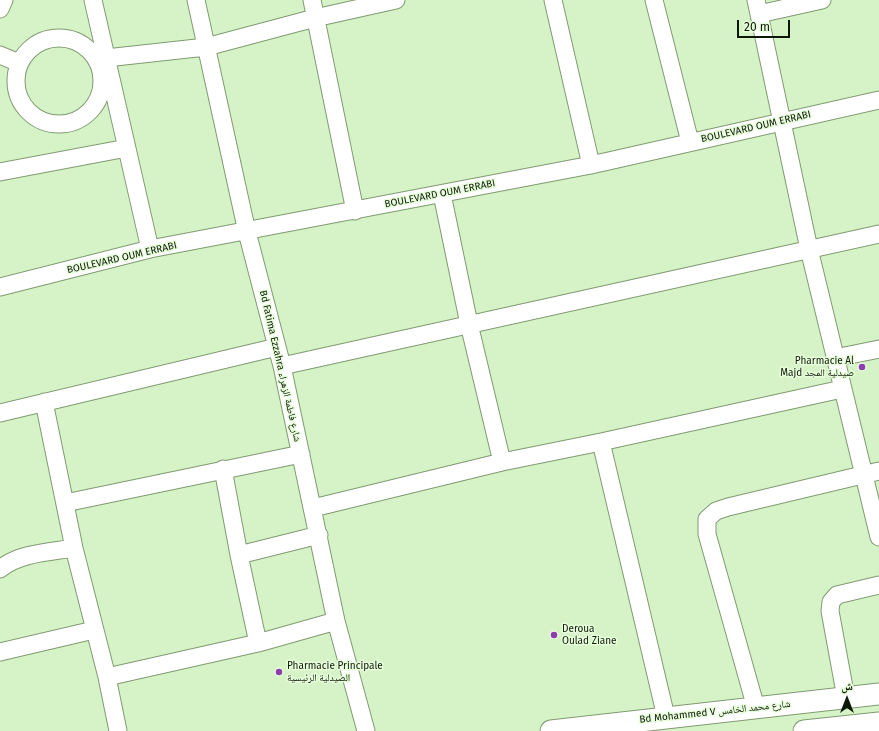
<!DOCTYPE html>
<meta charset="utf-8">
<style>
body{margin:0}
#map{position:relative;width:879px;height:731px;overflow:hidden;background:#d6f3c7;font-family:"Fira Sans","Noto Naskh Arabic",sans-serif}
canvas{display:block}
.north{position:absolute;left:827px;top:679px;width:40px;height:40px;-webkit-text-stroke:3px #e7fedb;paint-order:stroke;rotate:0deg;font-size:11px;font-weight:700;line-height:16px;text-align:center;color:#0d1707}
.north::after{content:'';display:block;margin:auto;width:14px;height:18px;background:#0d1707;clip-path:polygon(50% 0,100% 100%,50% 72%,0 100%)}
.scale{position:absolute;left:737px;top:20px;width:53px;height:18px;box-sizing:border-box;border:2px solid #0d1707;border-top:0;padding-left:5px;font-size:12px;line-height:14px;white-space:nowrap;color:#0d1707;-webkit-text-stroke:3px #e7fedb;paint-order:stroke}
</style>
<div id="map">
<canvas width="879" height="731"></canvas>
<div class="north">ش</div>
<div class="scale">20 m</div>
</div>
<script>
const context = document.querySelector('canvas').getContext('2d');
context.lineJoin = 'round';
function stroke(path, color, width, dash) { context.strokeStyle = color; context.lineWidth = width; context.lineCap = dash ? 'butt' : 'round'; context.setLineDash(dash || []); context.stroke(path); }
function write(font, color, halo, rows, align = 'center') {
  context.font = font + ' "Fira Sans","Noto Naskh Arabic",sans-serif'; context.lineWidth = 3; context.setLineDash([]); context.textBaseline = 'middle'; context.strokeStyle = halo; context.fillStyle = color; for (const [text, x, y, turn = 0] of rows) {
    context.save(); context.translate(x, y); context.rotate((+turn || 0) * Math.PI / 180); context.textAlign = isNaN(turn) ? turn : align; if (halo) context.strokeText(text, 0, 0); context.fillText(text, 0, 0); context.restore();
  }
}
const minor = new Path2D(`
 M 93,0 L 150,249
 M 196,0 L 247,232 L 282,366 L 336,621 L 366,731
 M 312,0 L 355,211
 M 553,0 L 591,165
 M 654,0 L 690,142
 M 756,0 L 809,249 L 879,537
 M 0,9 L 4,0
 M 759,14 L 822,0
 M16 81a43 43 0 1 1 86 0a43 43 0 1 1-86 0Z
 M 0,55 L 19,63
 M 100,64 L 106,58 L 206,47 L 315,18 L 396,0
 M 0,172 L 127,148
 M 442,194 L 469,324 L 502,462
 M 0,287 L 150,249 L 591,165 L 879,100
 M 835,358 L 879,349
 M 282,366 L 879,234
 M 44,402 L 74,548 L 107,677 L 118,731
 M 0,413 L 277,347
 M 601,442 L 666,717
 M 223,469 L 239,555 L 258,643
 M 65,503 L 301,454
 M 313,508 L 502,462 L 601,442 L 842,389
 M 239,555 L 319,535
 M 0,569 C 19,553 50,552 74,548
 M 0,652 L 94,630
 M 107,677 L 258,643 L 336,621
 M 846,698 L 830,611 L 831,602 L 837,595 L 879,585
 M 756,708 L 707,534 L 707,519 L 716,511 L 728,507 L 879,471`);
const tertiary = new Path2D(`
 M 551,731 L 879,694
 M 804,731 L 879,723`);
stroke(minor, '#809a72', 19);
stroke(tertiary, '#809a72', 23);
stroke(minor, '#fff', 17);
stroke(tertiary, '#fff', 21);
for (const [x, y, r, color] of [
 [862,367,4,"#8d3dad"],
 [554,635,4,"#8d3dad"],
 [279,672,4,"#8d3dad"]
]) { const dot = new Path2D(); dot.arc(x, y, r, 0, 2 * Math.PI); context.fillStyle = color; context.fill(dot); stroke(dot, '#e7fedb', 1.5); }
write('10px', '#0d1707', '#e7fedb', [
 ["BOULEVARD OUM ERRABI",756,127,-13],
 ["BOULEVARD OUM ERRABI",440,194,-11],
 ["BOULEVARD OUM ERRABI",122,258,-13],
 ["Bd Fatima Ezzahra شارع فاطمة الزهراء",280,366,77],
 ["Bd Mohammed V شارع محمد الخامس",715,712,-6]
]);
write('10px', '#0d1707', '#e7fedb', [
 ["Pharmacie Al",854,361,"right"],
 ["Majd صيدلية المجد",854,373,"right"],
 ["Deroua",562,629],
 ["Oulad Ziane",562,641],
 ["Pharmacie Principale",287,666],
 ["الصيدلية الرئيسية",287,678]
], 'left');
</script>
